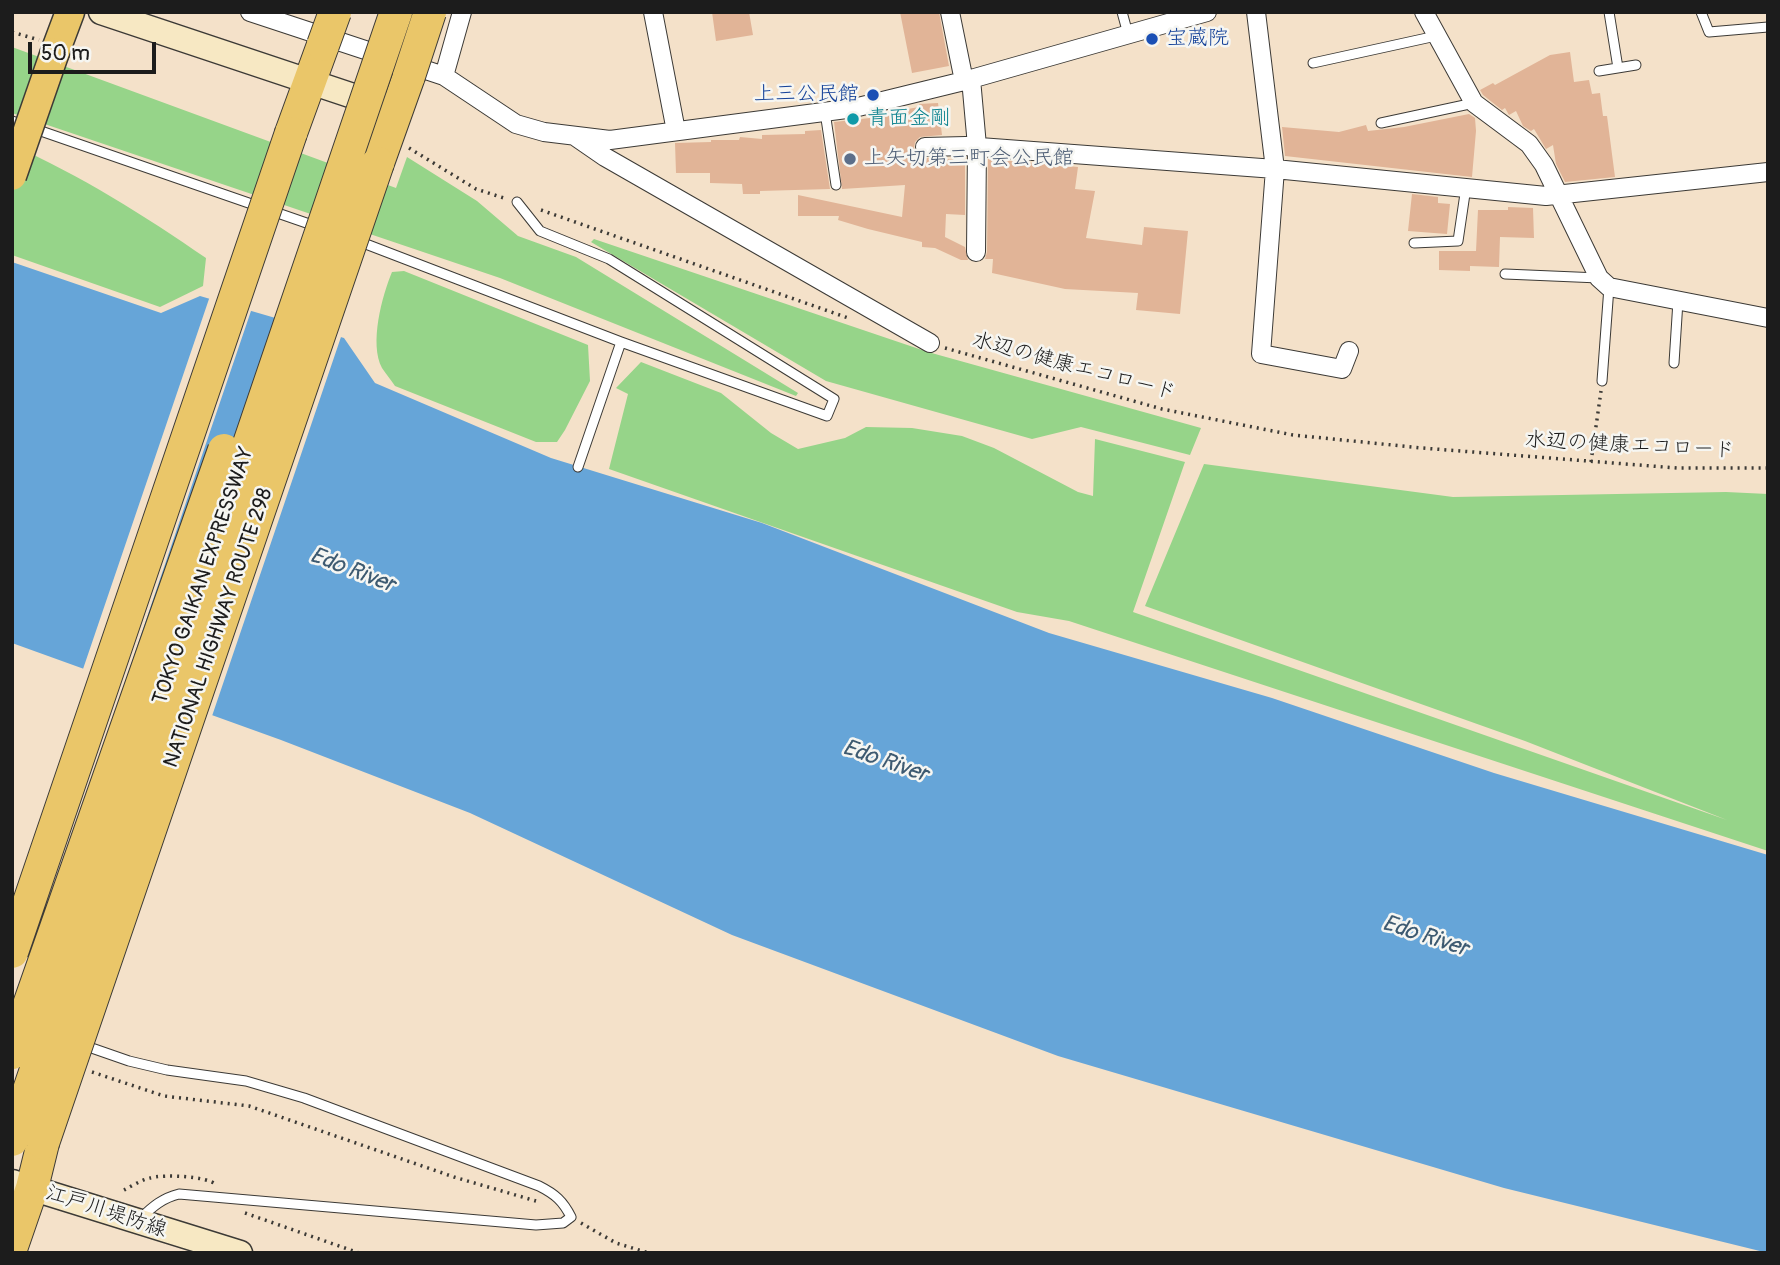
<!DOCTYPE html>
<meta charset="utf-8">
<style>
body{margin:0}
#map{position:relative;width:1780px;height:1265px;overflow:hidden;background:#f4e1c9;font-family:Pangolin,sans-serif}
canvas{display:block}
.frame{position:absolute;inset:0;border:14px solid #1c1c1c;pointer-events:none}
.scale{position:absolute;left:28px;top:42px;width:128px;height:32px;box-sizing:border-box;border:4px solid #1c1c1c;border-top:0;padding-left:9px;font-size:21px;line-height:24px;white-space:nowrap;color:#1c1c1c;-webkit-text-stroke:5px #f6f6f2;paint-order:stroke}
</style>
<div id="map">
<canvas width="1780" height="1265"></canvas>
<div class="frame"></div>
<div class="scale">50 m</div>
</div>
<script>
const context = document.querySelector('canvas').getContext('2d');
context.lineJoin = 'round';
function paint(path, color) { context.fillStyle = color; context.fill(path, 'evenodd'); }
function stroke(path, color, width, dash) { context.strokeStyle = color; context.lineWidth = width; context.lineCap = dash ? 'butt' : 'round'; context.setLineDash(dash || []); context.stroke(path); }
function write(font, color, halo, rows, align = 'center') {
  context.font = font + ' Pangolin,"Klee One",sans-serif'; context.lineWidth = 5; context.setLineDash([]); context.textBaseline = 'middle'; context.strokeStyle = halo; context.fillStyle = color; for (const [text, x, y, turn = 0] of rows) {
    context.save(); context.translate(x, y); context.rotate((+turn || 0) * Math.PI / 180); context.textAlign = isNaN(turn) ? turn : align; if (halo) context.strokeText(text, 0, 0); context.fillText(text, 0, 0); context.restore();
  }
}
paint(new Path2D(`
 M 12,47 L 396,188 L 407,157 L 477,201 L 518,236 L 576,257 L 798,393 L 796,396 L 500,278 L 12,113 Z
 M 12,145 C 80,175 145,216 206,258 L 203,286 L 160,307 L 12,255 Z
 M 594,239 L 928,352 L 1201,428 L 1190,455 L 1081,427 L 1032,439 L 826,381 L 591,242 Z
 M 404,271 L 588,345 L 590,381 L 565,430 L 557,442 L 536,442 L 395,386 C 391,380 386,374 382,368 C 369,344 382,296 392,272 Z
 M 641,362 L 721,393 L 771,433 L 798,449 L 845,438 L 866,427 L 912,428 L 962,436 L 994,448 L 1078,492 L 1093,496 L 1095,439 L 1185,462 L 1133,612 L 1727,820 L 1525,741 L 1145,606 L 1204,464 L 1453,497 L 1726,492 L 1768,494 L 1768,851 L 1069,621 L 1017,612 L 609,469 L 628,394 L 616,388 Z`), '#96d489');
paint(new Path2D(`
 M 12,262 L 161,313 L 200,296 L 344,338 L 375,383 L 551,458 L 762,523 L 1049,633 L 1272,698 L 1494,773 L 1768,855 L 1768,1253 L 1504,1188 L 1058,1056 L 732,935 L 470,813 L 281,740 L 12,643 Z`), '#66a5d8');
paint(new Path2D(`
 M 210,296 L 252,308 L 123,688 L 82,672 Z
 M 309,324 L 342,334 L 211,719 L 177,707 Z`), '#f4e1c9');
paint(new Path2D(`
 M 712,12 L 749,12 L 753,35 L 716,41 Z
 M 900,12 L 939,12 L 949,66 L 912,73 Z
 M 1570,52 L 1574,82 L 1589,80 L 1592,94 L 1600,93 L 1603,116 L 1607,116 L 1615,177 L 1565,182 L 1556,164 L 1553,145 L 1546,149 L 1534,129 L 1531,131 L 1523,126 L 1516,111 L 1509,115 L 1505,108 L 1502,110 L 1483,95 L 1480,90 L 1493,83 L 1495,85 L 1550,55 Z
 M 938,103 L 942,135 L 920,137 L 915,142 L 914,148 L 919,157 L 925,158 L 965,160 L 965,215 L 946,214 L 945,237 L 965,247 L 968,260 L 961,260 L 935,248 L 922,247 L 922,242 L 868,229 L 838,220 L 839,216 L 798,216 L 798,195 L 902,217 L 905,185 L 842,189 L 834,122 L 870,118 L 869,116 L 919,107 L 919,104 Z
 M 1469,114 L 1475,118 L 1476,131 L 1472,177 L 1285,156 L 1282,127 L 1339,132 L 1366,125 L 1368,131 L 1404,127 Z
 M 821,130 L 830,189 L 760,191 L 760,194 L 743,194 L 742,184 L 710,183 L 710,173 L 676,173 L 675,143 L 711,142 L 711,140 L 739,140 L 740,137 L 762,139 L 762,135 L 805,134 L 805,131 Z
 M 988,159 L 1078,167 L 1075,189 L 1095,191 L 1086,238 L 1142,245 L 1144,227 L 1188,231 L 1180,314 L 1136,310 L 1138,293 L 1065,289 L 992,273 L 993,259 L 985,259 L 987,252 Z
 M 1412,194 L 1438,197 L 1438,203 L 1450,204 L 1447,234 L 1408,231 Z
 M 1508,207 L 1533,208 L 1534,238 L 1500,237 L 1499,267 L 1470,266 L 1470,271 L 1439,270 L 1439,251 L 1476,251 L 1478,210 L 1508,210 Z`), '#e1b497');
const lane = new Path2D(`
 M 1122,12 L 1128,34
 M 1609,12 L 1618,68
 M 1701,12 L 1709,32 L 1768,27
 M 1313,63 L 1436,36
 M 1599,71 L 1636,65
 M 825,112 L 836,185
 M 12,121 L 318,227
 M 1381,123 L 1474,103
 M 358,241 L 621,342 L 827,416 L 834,399 L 609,259 L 540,231 L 517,202
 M 1414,243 L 1458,241 L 1466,187
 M 1505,274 L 1599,278
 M 1674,363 L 1678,301
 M 1602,381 L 1609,287
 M 578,467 L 621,342
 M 83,1045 L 129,1061 L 167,1070 L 246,1081 L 304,1098 L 539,1186 C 555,1194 563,1201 571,1217 L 563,1223 L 536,1225 L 179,1194 C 163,1198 153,1206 141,1218`);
const street = new Path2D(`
 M 250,12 L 444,76 L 516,124 L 544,132 L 610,140 L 854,108 L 964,81 L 1207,12
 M 653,12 L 676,131
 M 950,12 L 964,81
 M 1256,12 L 1275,169 L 1261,354 L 1342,369 L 1349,351
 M 1424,12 L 1474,103 L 1529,144 L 1544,165 L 1599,278 L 1609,287 L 1768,318
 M 444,76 L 462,12
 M 971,79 L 977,146 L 976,252
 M 576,137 L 605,157 L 930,343
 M 925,147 L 966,146 L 1275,169 L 1546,196 L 1768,172`);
const secondary = new Path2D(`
 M 101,12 L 383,106
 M 12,1182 L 240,1253`);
const primary = new Path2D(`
 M 55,52 L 70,12`);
const highway = new Path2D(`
 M 291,133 L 323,45
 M 378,163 L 409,76
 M 12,1246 L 32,1188 L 43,1143`);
stroke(lane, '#3c3a36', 11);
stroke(street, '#3c3a36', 20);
stroke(secondary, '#3c3a36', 27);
stroke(primary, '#3c3a36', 31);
stroke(highway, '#3c3a36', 34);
stroke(new Path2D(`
 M 12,32 L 39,40
 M 409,148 L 476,189 L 507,199
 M 541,210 L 851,319
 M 945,348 L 1162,409 L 1293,435 L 1422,448 L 1677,468 L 1768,468
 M 1591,462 L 1601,391
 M 92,1072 L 164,1096 L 249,1106 L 454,1177 L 536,1201
 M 124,1190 C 132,1186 141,1180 150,1178 C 164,1174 207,1176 217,1185
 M 245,1213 L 359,1253
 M 581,1223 L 616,1243 L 649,1253`), '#3c3a36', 3.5, [2, 5]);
stroke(lane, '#fff', 9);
stroke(street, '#fff', 18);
stroke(secondary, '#f7e8c3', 24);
stroke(primary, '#eac669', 28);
stroke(highway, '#eac669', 32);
const primaryBridge = new Path2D(`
 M 12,176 L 55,52`);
const highwayBridge = new Path2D(`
 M 323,45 L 335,12
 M 409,76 L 430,12
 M 12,952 L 291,133
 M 12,1053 L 224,450
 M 12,1140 L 396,12
 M 43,1143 L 378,163`);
stroke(primaryBridge, '#3c3a36', 31, []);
stroke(highwayBridge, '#3c3a36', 34, []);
stroke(primaryBridge, '#eac669', 28);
stroke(highwayBridge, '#eac669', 32);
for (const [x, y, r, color] of [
 [1152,39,7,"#1a4fb4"],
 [873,95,7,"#1a4fb4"],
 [853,119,7,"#0f9aa8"],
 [850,159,7,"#5c6f8a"]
]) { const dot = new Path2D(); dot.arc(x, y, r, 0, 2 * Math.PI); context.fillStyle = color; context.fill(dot); stroke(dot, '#f6f6f2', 2.5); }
write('21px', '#164399', '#f6f6f2', [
 ["宝蔵院",1166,39],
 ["上三公民館",859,95,"right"]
], 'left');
write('21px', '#0d838f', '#f6f6f2', [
 ["青面金剛",867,119]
], 'left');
write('21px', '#4e5e75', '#f6f6f2', [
 ["上矢切第三町会公民館",864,159]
], 'left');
write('21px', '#1c1c1c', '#f6f6f2', [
 ["水辺の健康エコロード",1074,367,15],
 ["水辺の健康エコロード",1630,446,3],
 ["TOKYO GAIKAN EXPRESSWAY",204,576,-71],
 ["NATIONAL HIGHWAY ROUTE 298",219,628,-71],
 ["江戸川堤防線",106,1212,18]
]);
write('italic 23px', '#3d5a71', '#f6f6f2', [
 ["Edo River",352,571,21],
 ["Edo River",885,762,19],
 ["Edo River",1425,937,18]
]);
</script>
